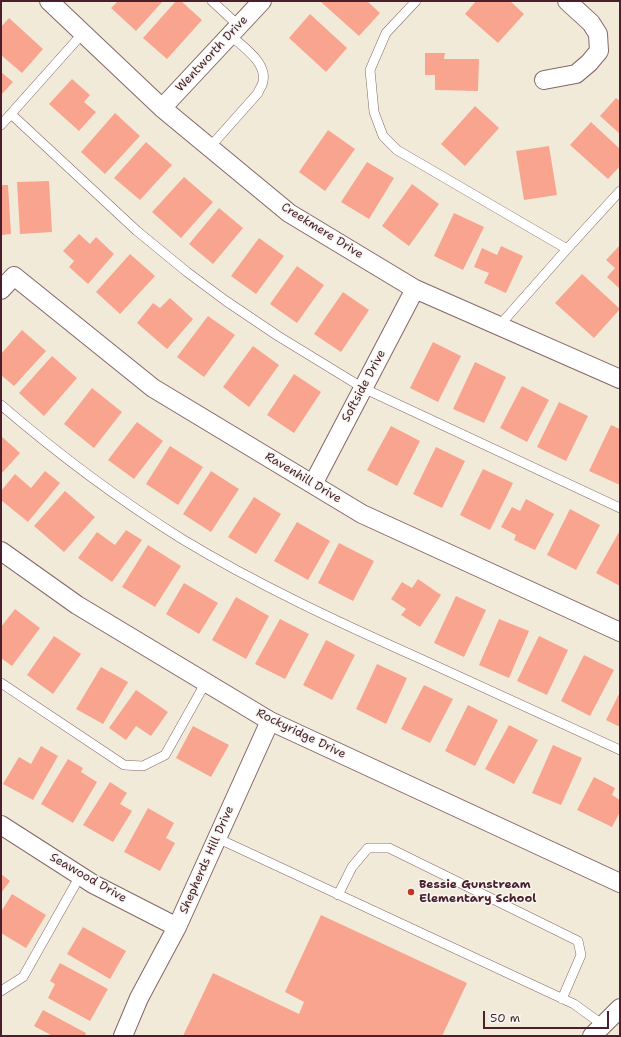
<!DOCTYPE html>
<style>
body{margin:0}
#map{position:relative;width:621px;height:1037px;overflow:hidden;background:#f2ead8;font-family:"Shantell Sans",sans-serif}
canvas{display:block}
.frame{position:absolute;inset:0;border:2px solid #4a1f2b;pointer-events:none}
.scale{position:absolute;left:483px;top:1011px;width:126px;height:18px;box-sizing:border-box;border:2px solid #4a1f2b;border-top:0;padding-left:5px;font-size:12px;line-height:14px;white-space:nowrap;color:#4a1f2b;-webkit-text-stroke:3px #f6f6f2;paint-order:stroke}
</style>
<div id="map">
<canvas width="621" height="1037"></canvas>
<div class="frame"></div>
<div class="scale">50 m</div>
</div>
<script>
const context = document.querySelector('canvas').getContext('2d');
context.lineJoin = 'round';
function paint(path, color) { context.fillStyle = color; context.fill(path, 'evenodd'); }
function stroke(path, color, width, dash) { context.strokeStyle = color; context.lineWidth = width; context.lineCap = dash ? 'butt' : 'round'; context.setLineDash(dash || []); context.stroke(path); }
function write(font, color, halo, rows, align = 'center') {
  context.font = font + ' "Shantell Sans",sans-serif'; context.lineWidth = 3; context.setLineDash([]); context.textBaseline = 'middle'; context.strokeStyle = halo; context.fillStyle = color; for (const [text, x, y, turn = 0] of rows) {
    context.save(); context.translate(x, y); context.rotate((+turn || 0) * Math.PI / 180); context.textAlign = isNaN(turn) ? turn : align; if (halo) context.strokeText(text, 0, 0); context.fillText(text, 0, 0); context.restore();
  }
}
paint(new Path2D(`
 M 118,1 L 163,1 L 136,31 L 111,8 Z
 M 176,1 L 181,1 L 202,20 L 167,59 L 143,38 Z
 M 322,1 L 367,1 L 380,13 L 359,36 L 321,2 Z
 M 476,1 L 510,1 L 524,14 L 498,43 L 465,14 Z
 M 310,14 L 347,48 L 326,72 L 289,38 Z
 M 9,18 L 43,49 L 22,73 L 1,55 L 1,27 Z
 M 425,53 L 445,53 L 444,59 L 479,59 L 478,91 L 435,90 L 435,75 L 425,75 Z
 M 1,72 L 13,82 L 1,95 Z
 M 72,79 L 90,95 L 84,102 L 96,112 L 79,131 L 49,104 Z
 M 616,98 L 620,101 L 620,134 L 600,116 Z
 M 475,106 L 499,128 L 465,166 L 441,144 Z
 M 115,113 L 140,136 L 105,174 L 81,152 Z
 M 591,122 L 620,149 L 620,166 L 608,179 L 570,145 Z
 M 328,130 L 355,149 L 325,191 L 299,172 Z
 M 146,142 L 172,165 L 140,200 L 114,178 Z
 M 549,146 L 557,195 L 524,200 L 516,151 Z
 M 367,162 L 394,178 L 369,219 L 341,202 Z
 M 184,177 L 213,202 L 181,238 L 152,212 Z
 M 49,181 L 52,232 L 20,234 L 17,182 Z
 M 412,184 L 439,204 L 409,246 L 382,226 Z
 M 1,185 L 8,185 L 11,234 L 1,235 Z
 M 219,208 L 243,228 L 213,264 L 189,244 Z
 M 454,213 L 484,227 L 463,270 L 434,256 Z
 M 79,234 L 90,244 L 96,237 L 114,254 L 88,284 L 69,267 L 74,261 L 63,251 Z
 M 259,238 L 284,256 L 256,294 L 231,276 Z
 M 501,246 L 523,256 L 506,293 L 484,283 L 489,273 L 474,267 L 482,248 L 497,255 Z
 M 619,246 L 620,247 L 620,289 L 607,277 L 615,268 L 606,260 Z
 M 130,254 L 155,276 L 120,314 L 96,292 Z
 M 297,266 L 324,285 L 297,323 L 270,304 Z
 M 582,274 L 620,309 L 594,338 L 555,303 Z
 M 343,292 L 369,310 L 341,352 L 314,334 Z
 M 170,298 L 193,319 L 167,349 L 137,323 L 153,303 L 160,308 Z
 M 208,316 L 235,335 L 204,377 L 177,357 Z
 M 22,330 L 46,351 L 14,386 L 1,375 L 1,354 Z
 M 433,342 L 461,356 L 438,402 L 410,388 Z
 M 253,346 L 279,365 L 249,407 L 223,387 Z
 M 52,356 L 77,378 L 44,416 L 19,393 Z
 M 475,362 L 506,377 L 484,423 L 453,409 Z
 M 294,374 L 321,392 L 294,433 L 267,415 Z
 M 522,386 L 549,400 L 527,442 L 500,428 Z
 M 92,388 L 122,412 L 94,448 L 64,424 Z
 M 559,402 L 588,416 L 566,461 L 537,447 Z
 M 137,422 L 163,441 L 134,479 L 108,460 Z
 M 611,425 L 620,429 L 620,485 L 589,471 Z
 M 391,426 L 420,441 L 397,486 L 367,470 Z
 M 1,436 L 20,453 L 1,474 Z
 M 170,446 L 203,467 L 178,505 L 146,484 Z
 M 436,447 L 465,461 L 442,508 L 413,494 Z
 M 483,469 L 513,483 L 490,530 L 460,515 Z
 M 45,471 L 60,483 L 28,522 L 1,500 L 1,491 L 15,474 L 31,488 Z
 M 211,471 L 239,489 L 211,532 L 183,514 Z
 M 65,491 L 95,517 L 64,552 L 34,526 Z
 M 254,497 L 281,514 L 256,554 L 228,537 Z
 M 526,499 L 554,514 L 535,550 L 514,540 L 516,535 L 501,527 L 512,507 L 520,511 Z
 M 570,509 L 600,525 L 576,570 L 547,555 Z
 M 297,522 L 330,541 L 308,580 L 274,561 Z
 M 126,530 L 142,540 L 112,582 L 78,558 L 97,532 L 115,545 Z
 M 619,532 L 620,533 L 620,586 L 596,573 Z
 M 339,543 L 374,561 L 353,601 L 318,583 Z
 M 148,545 L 181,566 L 155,607 L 122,587 Z
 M 418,579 L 441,595 L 420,627 L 401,615 L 406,609 L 391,599 L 402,582 L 412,588 Z
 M 184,583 L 218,603 L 199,634 L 166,614 Z
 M 456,596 L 486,610 L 464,657 L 434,643 Z
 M 236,597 L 269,616 L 246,659 L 212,640 Z
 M 15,609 L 40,628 L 12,666 L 1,658 L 1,627 Z
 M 280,619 L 309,634 L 285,679 L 255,664 Z
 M 499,619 L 529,631 L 509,678 L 479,665 Z
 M 54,636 L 81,654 L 53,694 L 27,675 Z
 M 539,636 L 568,650 L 547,695 L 517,681 Z
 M 326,640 L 355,655 L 332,700 L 303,685 Z
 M 584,655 L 614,670 L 590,716 L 561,701 Z
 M 377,664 L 407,678 L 386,724 L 356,709 Z
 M 101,667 L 128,682 L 103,724 L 76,709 Z
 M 424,685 L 453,699 L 430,743 L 401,729 Z
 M 136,690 L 168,712 L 151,736 L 136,726 L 126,740 L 109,728 Z
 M 620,692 L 620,727 L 606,720 Z
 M 468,705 L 498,720 L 475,766 L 445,751 Z
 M 509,725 L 538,740 L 514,784 L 485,769 Z
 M 193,726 L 229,745 L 211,777 L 176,758 Z
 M 553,745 L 582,758 L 561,805 L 532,793 Z
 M 41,746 L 58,756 L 33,800 L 3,784 L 19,757 L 31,764 Z
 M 68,759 L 83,768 L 81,772 L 97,782 L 73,823 L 41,804 Z
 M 594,777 L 615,788 L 612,795 L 620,800 L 620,812 L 612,827 L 577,810 Z
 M 110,782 L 127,793 L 120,804 L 132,811 L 113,842 L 83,825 Z
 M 148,808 L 174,823 L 166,838 L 175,843 L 160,871 L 124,852 Z
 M 1,874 L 10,881 L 1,893 Z
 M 12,894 L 46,915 L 26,948 L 1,933 L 1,912 Z
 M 321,915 L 467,983 L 442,1036 L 183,1036 L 213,973 L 299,1014 L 304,1002 L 285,992 Z
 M 83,927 L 126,951 L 110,979 L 67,954 Z
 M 60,963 L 108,989 L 90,1021 L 48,998 L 55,984 L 50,981 Z
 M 43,1010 L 86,1033 L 85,1036 L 51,1036 L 51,1035 L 34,1026 Z`), '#f9a48f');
const lane = new Path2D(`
 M 212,1 L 239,26
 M 416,1 L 386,33 L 370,70 L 374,112 L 383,136 L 397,150 L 567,249
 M 11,114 L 137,231 L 187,272 L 226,301 L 278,336 L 363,388 L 620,508
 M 1,125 L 83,33
 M 210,147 L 258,93 C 259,90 261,87 262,85 C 270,64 243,47 230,35
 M 499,326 L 567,249 L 620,191
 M 1,405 C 58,454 118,499 182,539 C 258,585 340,623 421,659 C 488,689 554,720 620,750
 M 1,683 L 124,765 L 143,766 L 165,755 L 206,682
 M 217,838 L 574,1004 L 603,1025
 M 338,895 L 352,867 L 368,848 L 389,848 L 578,941 L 581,955 L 562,999
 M 1,991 L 23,977 L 80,876`);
const street = new Path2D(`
 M 49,1 L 162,108 L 289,213 L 415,289 L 620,379
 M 544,80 L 576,74 L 589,63 L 599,51 L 598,34 L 591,23 L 567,1
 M 162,108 L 262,1
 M 1,290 L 14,276 L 153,388 L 362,514 L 620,632
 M 313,484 L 415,289
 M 1,551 L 77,605 L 270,721 L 620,883
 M 1,825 L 93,884 L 177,927
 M 123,1036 L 139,998 L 177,927 L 270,721
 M 592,1036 L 620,1008`);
stroke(lane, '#856668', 10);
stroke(street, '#856668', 20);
stroke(lane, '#fff', 9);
stroke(street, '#fff', 18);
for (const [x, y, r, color] of [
 [411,892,4,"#c8321e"]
]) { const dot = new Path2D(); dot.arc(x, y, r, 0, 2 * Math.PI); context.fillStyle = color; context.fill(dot); stroke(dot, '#f6f6f2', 1.5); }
write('12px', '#4a1f2b', '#f6f6f2', [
 ["Wentworth Drive",212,54,-47],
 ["Creekmere Drive",322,231,32],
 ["Softside Drive",364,386,-62],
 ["Ravenhill Drive",303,478,31],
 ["Rockyridge Drive",301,734,26],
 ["Shepherds Hill Drive",207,860,-66],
 ["Seawood Drive",88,878,30]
]);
write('bold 12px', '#4a1f2b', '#f6f6f2', [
 ["Bessie Gunstream",419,885],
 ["Elementary School",419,899]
], 'left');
</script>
